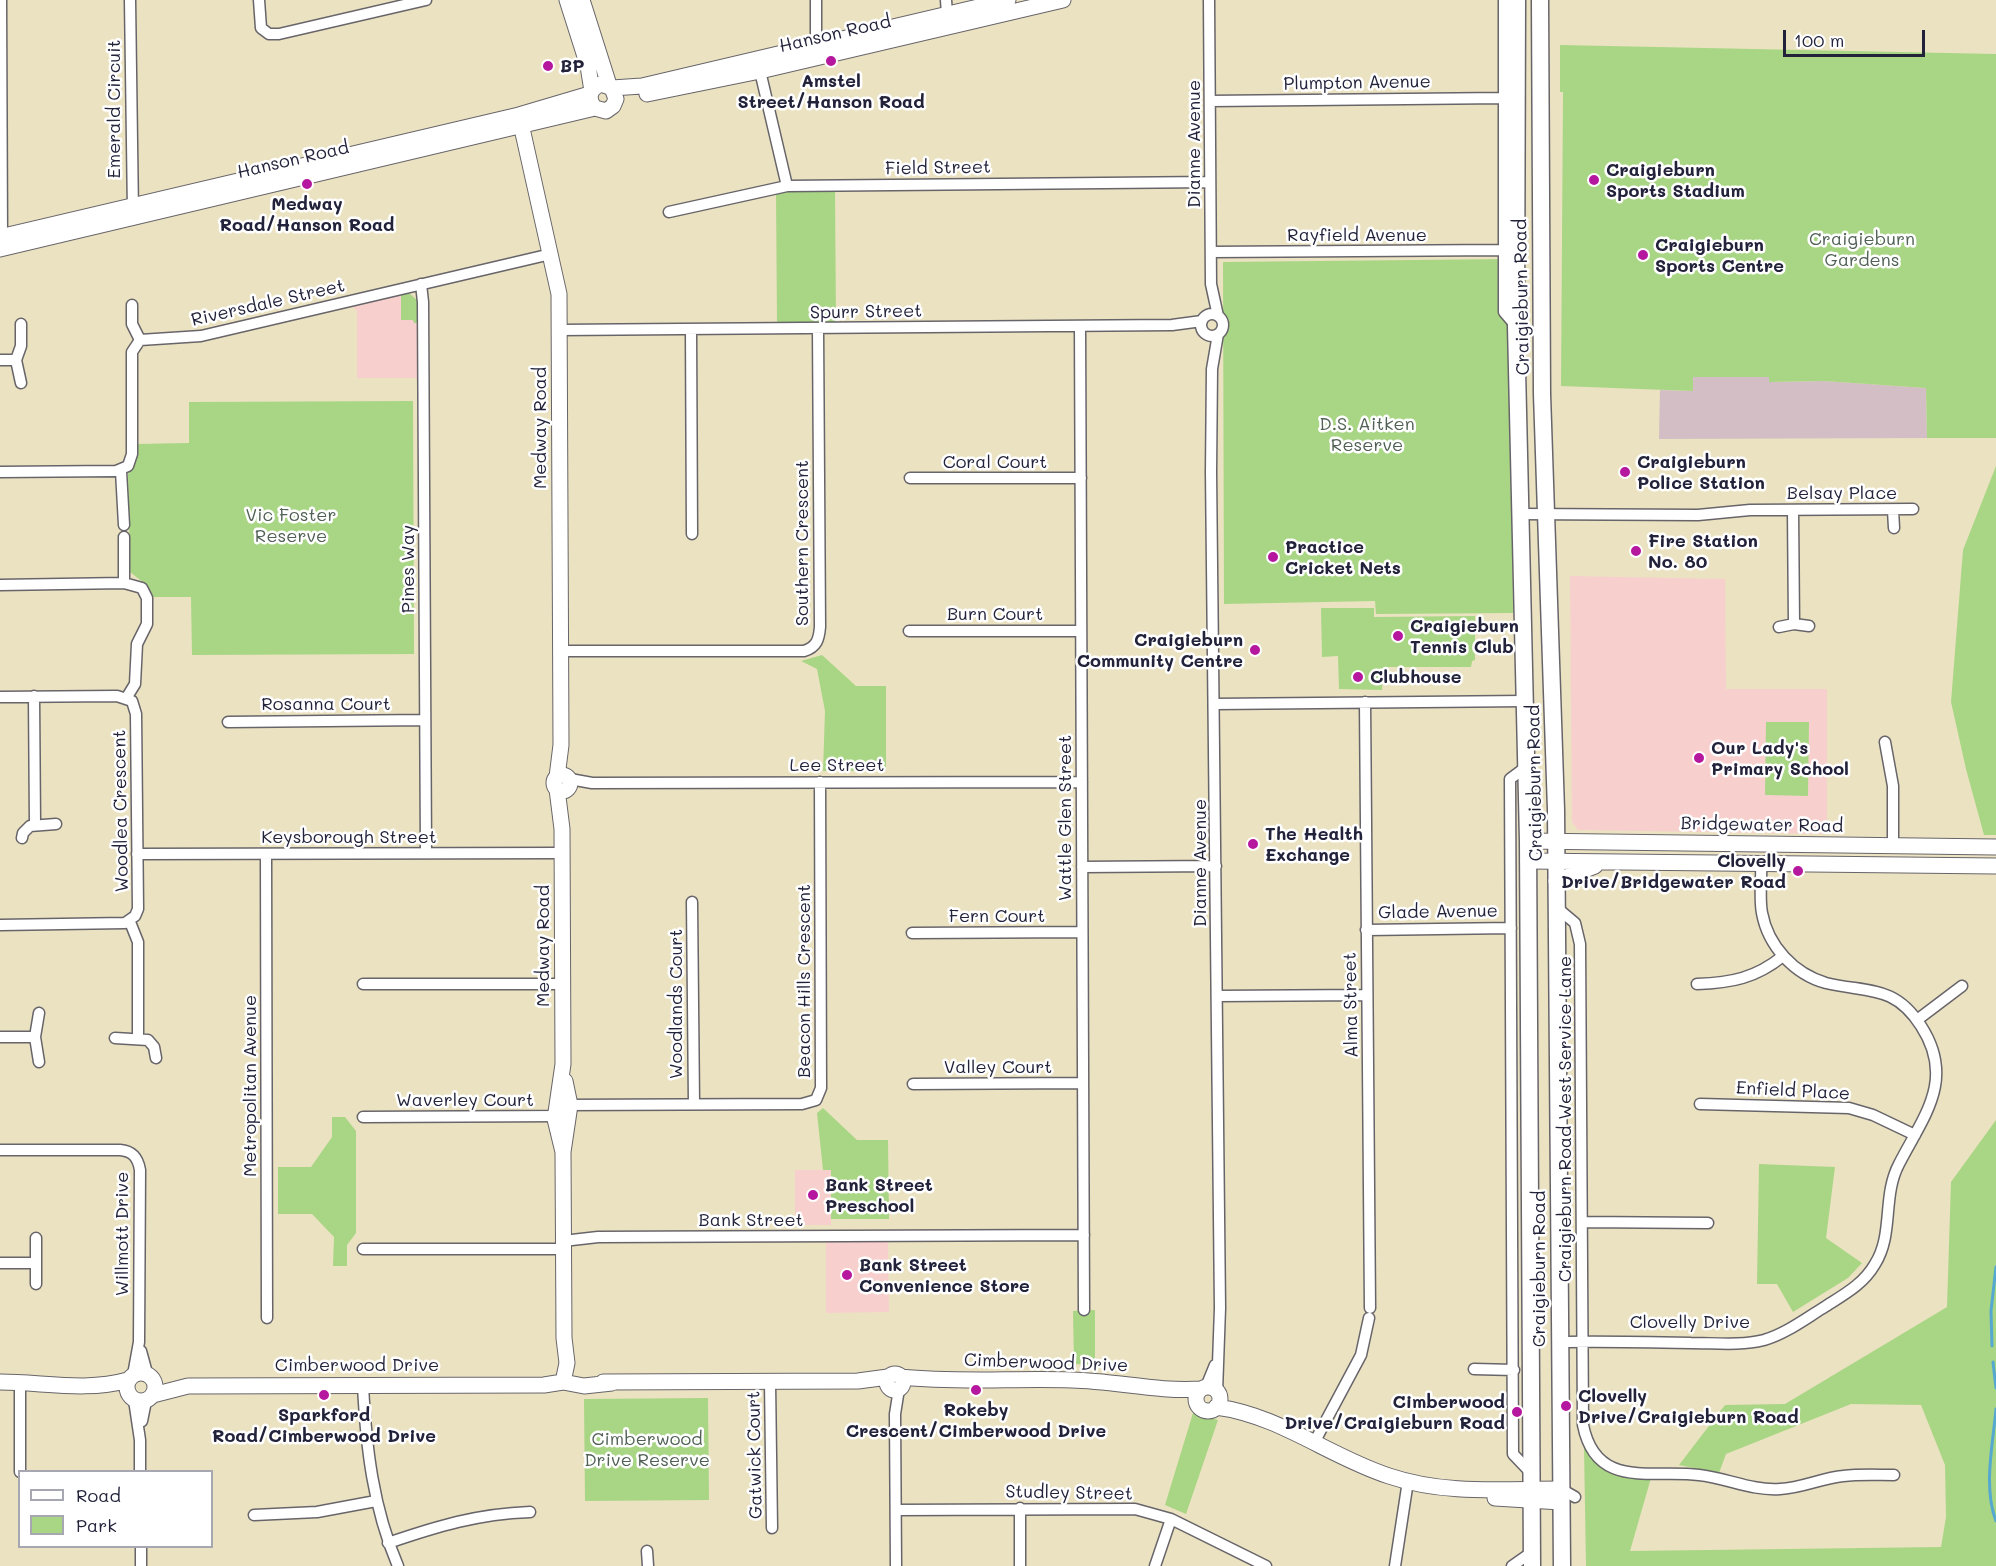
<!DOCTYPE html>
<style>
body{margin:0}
#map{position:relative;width:1996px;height:1566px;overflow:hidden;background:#ebe2c1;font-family:Mali,sans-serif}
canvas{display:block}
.legend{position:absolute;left:18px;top:1470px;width:195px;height:78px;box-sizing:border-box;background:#fff;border:2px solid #a7a7b1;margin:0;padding:8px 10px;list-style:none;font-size:18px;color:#22223b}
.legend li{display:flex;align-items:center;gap:12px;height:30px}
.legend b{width:30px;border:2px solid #a7a7b1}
.scale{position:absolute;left:1783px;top:30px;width:142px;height:27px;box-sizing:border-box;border:3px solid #22223b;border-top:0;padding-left:8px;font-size:18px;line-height:21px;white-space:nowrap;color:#22223b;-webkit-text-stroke:4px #fff;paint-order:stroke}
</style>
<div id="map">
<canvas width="1996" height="1566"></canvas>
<ul class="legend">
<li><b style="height:8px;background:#fff"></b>Road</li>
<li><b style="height:16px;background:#a9d684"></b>Park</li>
</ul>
<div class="scale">100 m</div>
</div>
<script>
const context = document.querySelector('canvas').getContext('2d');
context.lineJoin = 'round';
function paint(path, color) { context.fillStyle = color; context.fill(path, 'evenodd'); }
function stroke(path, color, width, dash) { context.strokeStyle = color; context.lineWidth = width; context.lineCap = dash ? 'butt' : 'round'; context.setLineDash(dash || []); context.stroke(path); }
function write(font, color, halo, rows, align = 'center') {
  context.font = font + ' Mali,sans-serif'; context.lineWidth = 5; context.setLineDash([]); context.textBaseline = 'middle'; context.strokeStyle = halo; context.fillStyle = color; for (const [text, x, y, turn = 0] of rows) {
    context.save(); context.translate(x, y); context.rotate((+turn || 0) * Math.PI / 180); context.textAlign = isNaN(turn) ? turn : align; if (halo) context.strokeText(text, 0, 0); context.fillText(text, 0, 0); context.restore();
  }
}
paint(new Path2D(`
 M 402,294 L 413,295 L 418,306 L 418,378 L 357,378 L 357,311 L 352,306 Z
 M 1570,576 L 1725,579 L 1726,689 L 1827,689 L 1827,834 L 1578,830 L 1572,822 Z
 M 795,1170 L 831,1170 L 831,1225 L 795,1225 Z
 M 888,1241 L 889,1312 L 826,1313 L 826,1242 Z`), '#f7d0ce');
paint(new Path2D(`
 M 1693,377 L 1769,377 L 1770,382 L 1824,381 L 1926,388 L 1927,438 L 1659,439 L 1660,390 L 1693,391 Z`), '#d2bec4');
paint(new Path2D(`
 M 1560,45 L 1996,54 L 1996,438 L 1927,438 L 1926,388 L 1824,381 L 1769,382 L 1769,377 L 1693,377 L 1693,391 L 1561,386 L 1563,92 L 1560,92 Z
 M 835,190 L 836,323 L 777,324 L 776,192 Z
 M 1510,259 L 1513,613 L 1376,614 L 1375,601 L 1224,604 L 1223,262 Z
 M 401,294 L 410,294 L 417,300 L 418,323 L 414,323 L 413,320 L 401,320 Z
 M 413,401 L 414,654 L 192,655 L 191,597 L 151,597 L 144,583 L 130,572 L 128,474 L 135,464 L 137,444 L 189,443 L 189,402 Z
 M 1996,466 L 1996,835 L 1984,835 L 1966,769 L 1951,702 L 1963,550 Z
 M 1321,608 L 1374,608 L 1374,617 L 1475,616 L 1475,660 L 1472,661 L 1471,667 L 1383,667 L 1382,690 L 1339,689 L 1338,656 L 1322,657 Z
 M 822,655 L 856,686 L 886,686 L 886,771 L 823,771 L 825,711 L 817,669 L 801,661 Z
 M 1766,722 L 1809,722 L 1808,796 L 1765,795 Z
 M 823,1108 L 857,1140 L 888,1140 L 889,1219 L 831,1219 L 831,1170 L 823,1170 L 817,1113 Z
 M 332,1117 L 345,1117 L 356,1131 L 356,1233 L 347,1245 L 347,1266 L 333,1266 L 334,1237 L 312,1214 L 278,1214 L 278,1167 L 311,1167 L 332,1137 Z
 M 1996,1120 L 1996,1566 L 1586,1566 L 1584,1448 C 1605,1473 1619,1478 1651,1478 L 1630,1551 L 1941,1547 L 1946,1517 L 1945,1465 L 1921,1405 L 1851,1404 L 1726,1454 L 1719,1473 L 1679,1465 L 1725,1405 L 1785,1404 L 1947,1307 L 1951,1182 Z
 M 1759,1164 L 1835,1167 L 1826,1238 L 1862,1263 L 1848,1278 L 1793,1312 L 1777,1284 L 1757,1284 Z
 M 1095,1310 L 1095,1365 L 1074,1364 L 1073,1311 Z
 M 708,1398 L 709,1500 L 585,1501 L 584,1399 Z
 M 1193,1413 L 1218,1420 L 1186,1514 L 1165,1505 Z`), '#a9d684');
stroke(new Path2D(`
 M 1992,1346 L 1991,1311 L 1996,1267
 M 1993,1362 L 1996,1388
 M 1996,1409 C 1993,1444 1983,1487 1996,1521`), '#55a8d0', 3);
const street = new Path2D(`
 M 1,0 L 2,236
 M 130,0 L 133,213
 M 259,0 L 261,28 L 269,34 L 279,34 L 426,0
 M 816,0 L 816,45
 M 946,0 L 947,14
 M 1209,0 L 1211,284 L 1218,316
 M 1504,0 L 1504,312 L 1516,326
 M 760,71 L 787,186
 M 1210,101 L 1504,98
 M 669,212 L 787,186 L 1210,182
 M 1211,252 L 1503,250
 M 421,284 L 423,302 L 426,853
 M 132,305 L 132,324 L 140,340
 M1201 325a11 11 0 1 1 22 0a11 11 0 1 1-22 0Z
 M 21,324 L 21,346 L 16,360 L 21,383
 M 1080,326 L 1084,1310
 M 691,329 L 692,534
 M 559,330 L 1172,325 L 1202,321
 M 0,360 L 16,360
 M 121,471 L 124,525
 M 0,472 L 116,471 L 128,466 L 132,454 L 132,352 L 140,340 L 201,336 L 551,254
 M 910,478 L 1081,478
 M 1793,510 L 1794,624
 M 1893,510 L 1894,528
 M 1519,514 L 1698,515 L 1750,510 L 1913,509
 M 124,537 L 124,583
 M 0,585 L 124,583 L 142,588 L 147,598 L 147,624 L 137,644 L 135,684 L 127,697
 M 1779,627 L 1794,624 L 1809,626
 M 909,631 L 1081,631
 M 561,651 L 804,651 C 817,647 819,639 820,627 L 818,329
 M 34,696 L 35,825
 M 0,697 L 117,696 L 132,701 L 136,714 L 138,909 L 135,916 L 125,923 L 0,925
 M 1365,702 L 1370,1308
 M 1215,704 L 1525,701
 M 228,722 L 425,720
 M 1885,742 L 1893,786 L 1893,846
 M 1526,767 L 1510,779 L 1513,1454 L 1532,1474
 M 570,779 L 592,783 L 1082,782
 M 22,838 L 23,833 L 30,826 L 56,824
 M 137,854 L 562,853
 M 266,854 L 267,1318
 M 1082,867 L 1216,866
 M 692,902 L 694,1104
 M 1556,907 L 1575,923 L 1580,944 L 1583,1425 C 1596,1490 1652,1469 1699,1475 C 1727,1478 1752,1491 1780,1489 C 1802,1488 1822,1478 1843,1476 C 1860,1474 1877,1475 1894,1475
 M 130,922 L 138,942 L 138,1038
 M 1366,930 L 1511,928
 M 912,933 L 1082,932
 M 363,984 L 562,984
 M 1697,984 C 1731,983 1756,978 1783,956
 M 1217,996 L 1367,995
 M 39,1013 L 35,1037 L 39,1062
 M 1917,1020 L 1962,986
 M 0,1037 L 35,1037
 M 115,1038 L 148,1040 L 154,1047 L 156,1058
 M 913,1084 L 1083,1083
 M 1700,1104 L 1849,1108 L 1873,1115 L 1915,1135
 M 564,1105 L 802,1104 L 816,1100 L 821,1088 L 820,782
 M 363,1117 L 561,1116
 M 0,1150 L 120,1150 C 133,1151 138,1158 140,1170 L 139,1342 L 133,1375
 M 1582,1222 L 1708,1223
 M 563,1241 L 598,1237 L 1084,1235
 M 363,1249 L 563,1249
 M 0,1263 L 36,1263
 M 36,1284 L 36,1238
 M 1559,1342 C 1603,1341 1647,1342 1691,1343 C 1715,1343 1740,1346 1764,1340 C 1785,1334 1805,1319 1823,1308 C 1843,1295 1863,1285 1875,1264 C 1894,1234 1882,1196 1899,1164 C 1923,1117 1956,1080 1921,1026 C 1894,984 1867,993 1826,983 C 1794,974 1768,946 1762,913 C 1759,897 1762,880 1761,863
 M 141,1351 L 147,1373
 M 1474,1369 L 1514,1370
 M 770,1382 L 772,1528
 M 363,1385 C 366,1447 373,1508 398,1566
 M 1206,1387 L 1215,1365
 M 1217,1392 L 1220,1308 L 1211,472 L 1212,369 L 1218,334
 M 134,1400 L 140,1440 L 140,1472
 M 142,1421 L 146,1401
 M 1314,1443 L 1361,1355 L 1369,1318
 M 20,1472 L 20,1382
 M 1561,1489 L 1575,1497
 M 1020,1508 L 1020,1566
 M 896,1510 L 1135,1509 L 1171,1519 L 1266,1566
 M 254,1515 L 317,1512 L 376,1501
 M 388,1543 C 438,1526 477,1514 530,1512
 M 141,1546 L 141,1566
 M 647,1551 L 648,1566
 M 896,1566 L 895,1414 L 899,1389
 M 1155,1566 L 1171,1519
 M 1395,1566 L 1408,1481
 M 1512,1566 L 1532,1552`);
const secondary = new Path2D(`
 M 567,0 L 588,66 L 592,91
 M 582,0 L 609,85
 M 612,88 L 616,99 L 613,106 L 606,111 L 595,108 C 587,99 589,89 601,84 L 612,88 L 642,86 L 1008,0
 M 647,94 L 760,71 L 1063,0
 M 519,115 L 559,294 L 561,745 L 557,777
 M 0,237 L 519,115 L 590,94
 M 0,249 L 595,108
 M554 783a8 8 0 1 1 16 0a8 8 0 1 1-16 0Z
 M 557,789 L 562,829 L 563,1064 L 555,1119 L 563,1152
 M 1528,841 L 1996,847
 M 1528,861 L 1996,866
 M 1556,881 L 1595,866
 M127 1387a14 14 0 1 1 28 0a14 14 0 1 1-28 0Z
 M887 1382a8 8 0 1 1 16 0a8 8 0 1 1-16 0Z
 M 901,1377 C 958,1383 1015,1378 1072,1380 C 1116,1381 1158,1392 1201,1389
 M 0,1382 C 43,1382 86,1392 128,1380
 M 563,1382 L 567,1363 L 564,1338 L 563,1152 L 570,1105 L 565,1081
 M 603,1382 L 858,1381 L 888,1377
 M1196 1399a12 12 0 1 1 24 0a12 12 0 1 1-24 0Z
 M 153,1395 L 188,1386 L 544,1385 L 563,1382 L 584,1386 L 612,1383
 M 1216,1407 C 1279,1415 1330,1457 1389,1476 C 1445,1495 1503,1489 1561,1489
 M 1495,1498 L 1561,1502`);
const primary = new Path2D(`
 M 1517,0 L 1516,326 L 1528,841 L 1532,1566
 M 1540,0 L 1542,394 L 1556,810 L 1562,1566`);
stroke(street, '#68656a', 13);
stroke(secondary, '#68656a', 17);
stroke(primary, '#68656a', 19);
stroke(street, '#fff', 10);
stroke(secondary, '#fff', 15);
stroke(primary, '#fff', 16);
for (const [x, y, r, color] of [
 [831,61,6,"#b5179e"],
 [548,66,6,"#b5179e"],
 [1594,180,6,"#b5179e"],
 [307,184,6,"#b5179e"],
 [1643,255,6,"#b5179e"],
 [1625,472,6,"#b5179e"],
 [1636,551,6,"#b5179e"],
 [1273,557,6,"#b5179e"],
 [1398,636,6,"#b5179e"],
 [1255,650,6,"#b5179e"],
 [1358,677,6,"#b5179e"],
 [1699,758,6,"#b5179e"],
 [1253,844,6,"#b5179e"],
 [1798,871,6,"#b5179e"],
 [813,1195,6,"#b5179e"],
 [847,1275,6,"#b5179e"],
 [976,1390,6,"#b5179e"],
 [324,1395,6,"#b5179e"],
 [1566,1406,6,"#b5179e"],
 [1517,1412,6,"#b5179e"]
]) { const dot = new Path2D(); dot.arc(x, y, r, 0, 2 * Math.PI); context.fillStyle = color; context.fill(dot); stroke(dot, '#fff', 2); }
write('18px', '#22223b', '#fff', [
 ["Hanson Road",835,34,-13],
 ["Plumpton Avenue",1357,83,-1],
 ["Emerald Circuit",114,109,-90],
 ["Dianne Avenue",1194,144,-90],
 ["Hanson Road",293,160,-13],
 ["Field Street",938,168,-1],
 ["Rayfield Avenue",1357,235],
 ["Craigieburn Road",1522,297,-91],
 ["Riversdale Street",268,303,-13],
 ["Spurr Street",866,312,-1],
 ["Medway Road",540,428,-90],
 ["Coral Court",995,462],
 ["Belsay Place",1842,493],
 ["Southern Crescent",802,543,-90],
 ["Pines Way",408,569,-90],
 ["Burn Court",995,614],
 ["Rosanna Court",326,704],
 ["Lee Street",837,765],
 ["Craigieburn Road",1535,783,-91],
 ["Woodlea Crescent",121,811,-91],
 ["Wattle Glen Street",1065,818,-90],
 ["Bridgewater Road",1762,825,1],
 ["Keysborough Street",349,837],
 ["Dianne Avenue",1200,863,-90],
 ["Glade Avenue",1438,912,-1],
 ["Fern Court",997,916],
 ["Medway Road",543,946,-90],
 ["Beacon Hills Crescent",804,981,-90],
 ["Woodlands Court",676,1004,-90],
 ["Alma Street",1351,1005,-91],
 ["Valley Court",998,1067],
 ["Metropolitan Avenue",250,1086,-90],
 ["Enfield Place",1793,1091,3],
 ["Waverley Court",465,1100],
 ["Craigieburn Road West Service Lane",1565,1119,-90],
 ["Bank Street",751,1220],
 ["Willmott Drive",122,1234,-90],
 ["Craigieburn Road",1539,1269,-90],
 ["Clovelly Drive",1690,1322],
 ["Cimberwood Drive",1046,1363,2],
 ["Cimberwood Drive",357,1365],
 ["Gatwick Court",755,1455,-91],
 ["Studley Street",1069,1493,1]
]);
write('bold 18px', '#22223b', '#fff', [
 ["BP",560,66],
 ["Amstel",831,81,"center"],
 ["Street/Hanson Road",831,102,"center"],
 ["Craigieburn",1606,170],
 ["Sports Stadium",1606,191],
 ["Medway",307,204,"center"],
 ["Road/Hanson Road",307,225,"center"],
 ["Craigieburn",1655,245],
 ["Sports Centre",1655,266],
 ["Craigieburn",1637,462],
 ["Police Station",1637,483],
 ["Fire Station",1648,541],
 ["No. 80",1648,562],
 ["Practice",1285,547],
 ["Cricket Nets",1285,568],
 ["Craigieburn",1410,626],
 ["Tennis Club",1410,647],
 ["Craigieburn",1243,640,"right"],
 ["Community Centre",1243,661,"right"],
 ["Clubhouse",1370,677],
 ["Our Lady's",1711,748],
 ["Primary School",1711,769],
 ["The Health",1265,834],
 ["Exchange",1265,855],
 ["Clovelly",1786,861,"right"],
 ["Drive/Bridgewater Road",1786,882,"right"],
 ["Bank Street",825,1185],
 ["Preschool",825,1206],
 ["Bank Street",859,1265],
 ["Convenience Store",859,1286],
 ["Clovelly",1578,1396],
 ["Drive/Craigieburn Road",1578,1417],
 ["Cimberwood",1505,1402,"right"],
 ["Drive/Craigieburn Road",1505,1423,"right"],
 ["Rokeby",976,1410,"center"],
 ["Crescent/Cimberwood Drive",976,1431,"center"],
 ["Sparkford",324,1415,"center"],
 ["Road/Cimberwood Drive",324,1436,"center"]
], 'left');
write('18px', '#516155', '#fff', [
 ["Craigieburn",1862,239],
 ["Gardens",1862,260],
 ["D.S. Aitken",1367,424],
 ["Reserve",1367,445],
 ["Vic Foster",291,515],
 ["Reserve",291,536],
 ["Cimberwood",647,1439],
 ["Drive Reserve",647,1460]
]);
</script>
